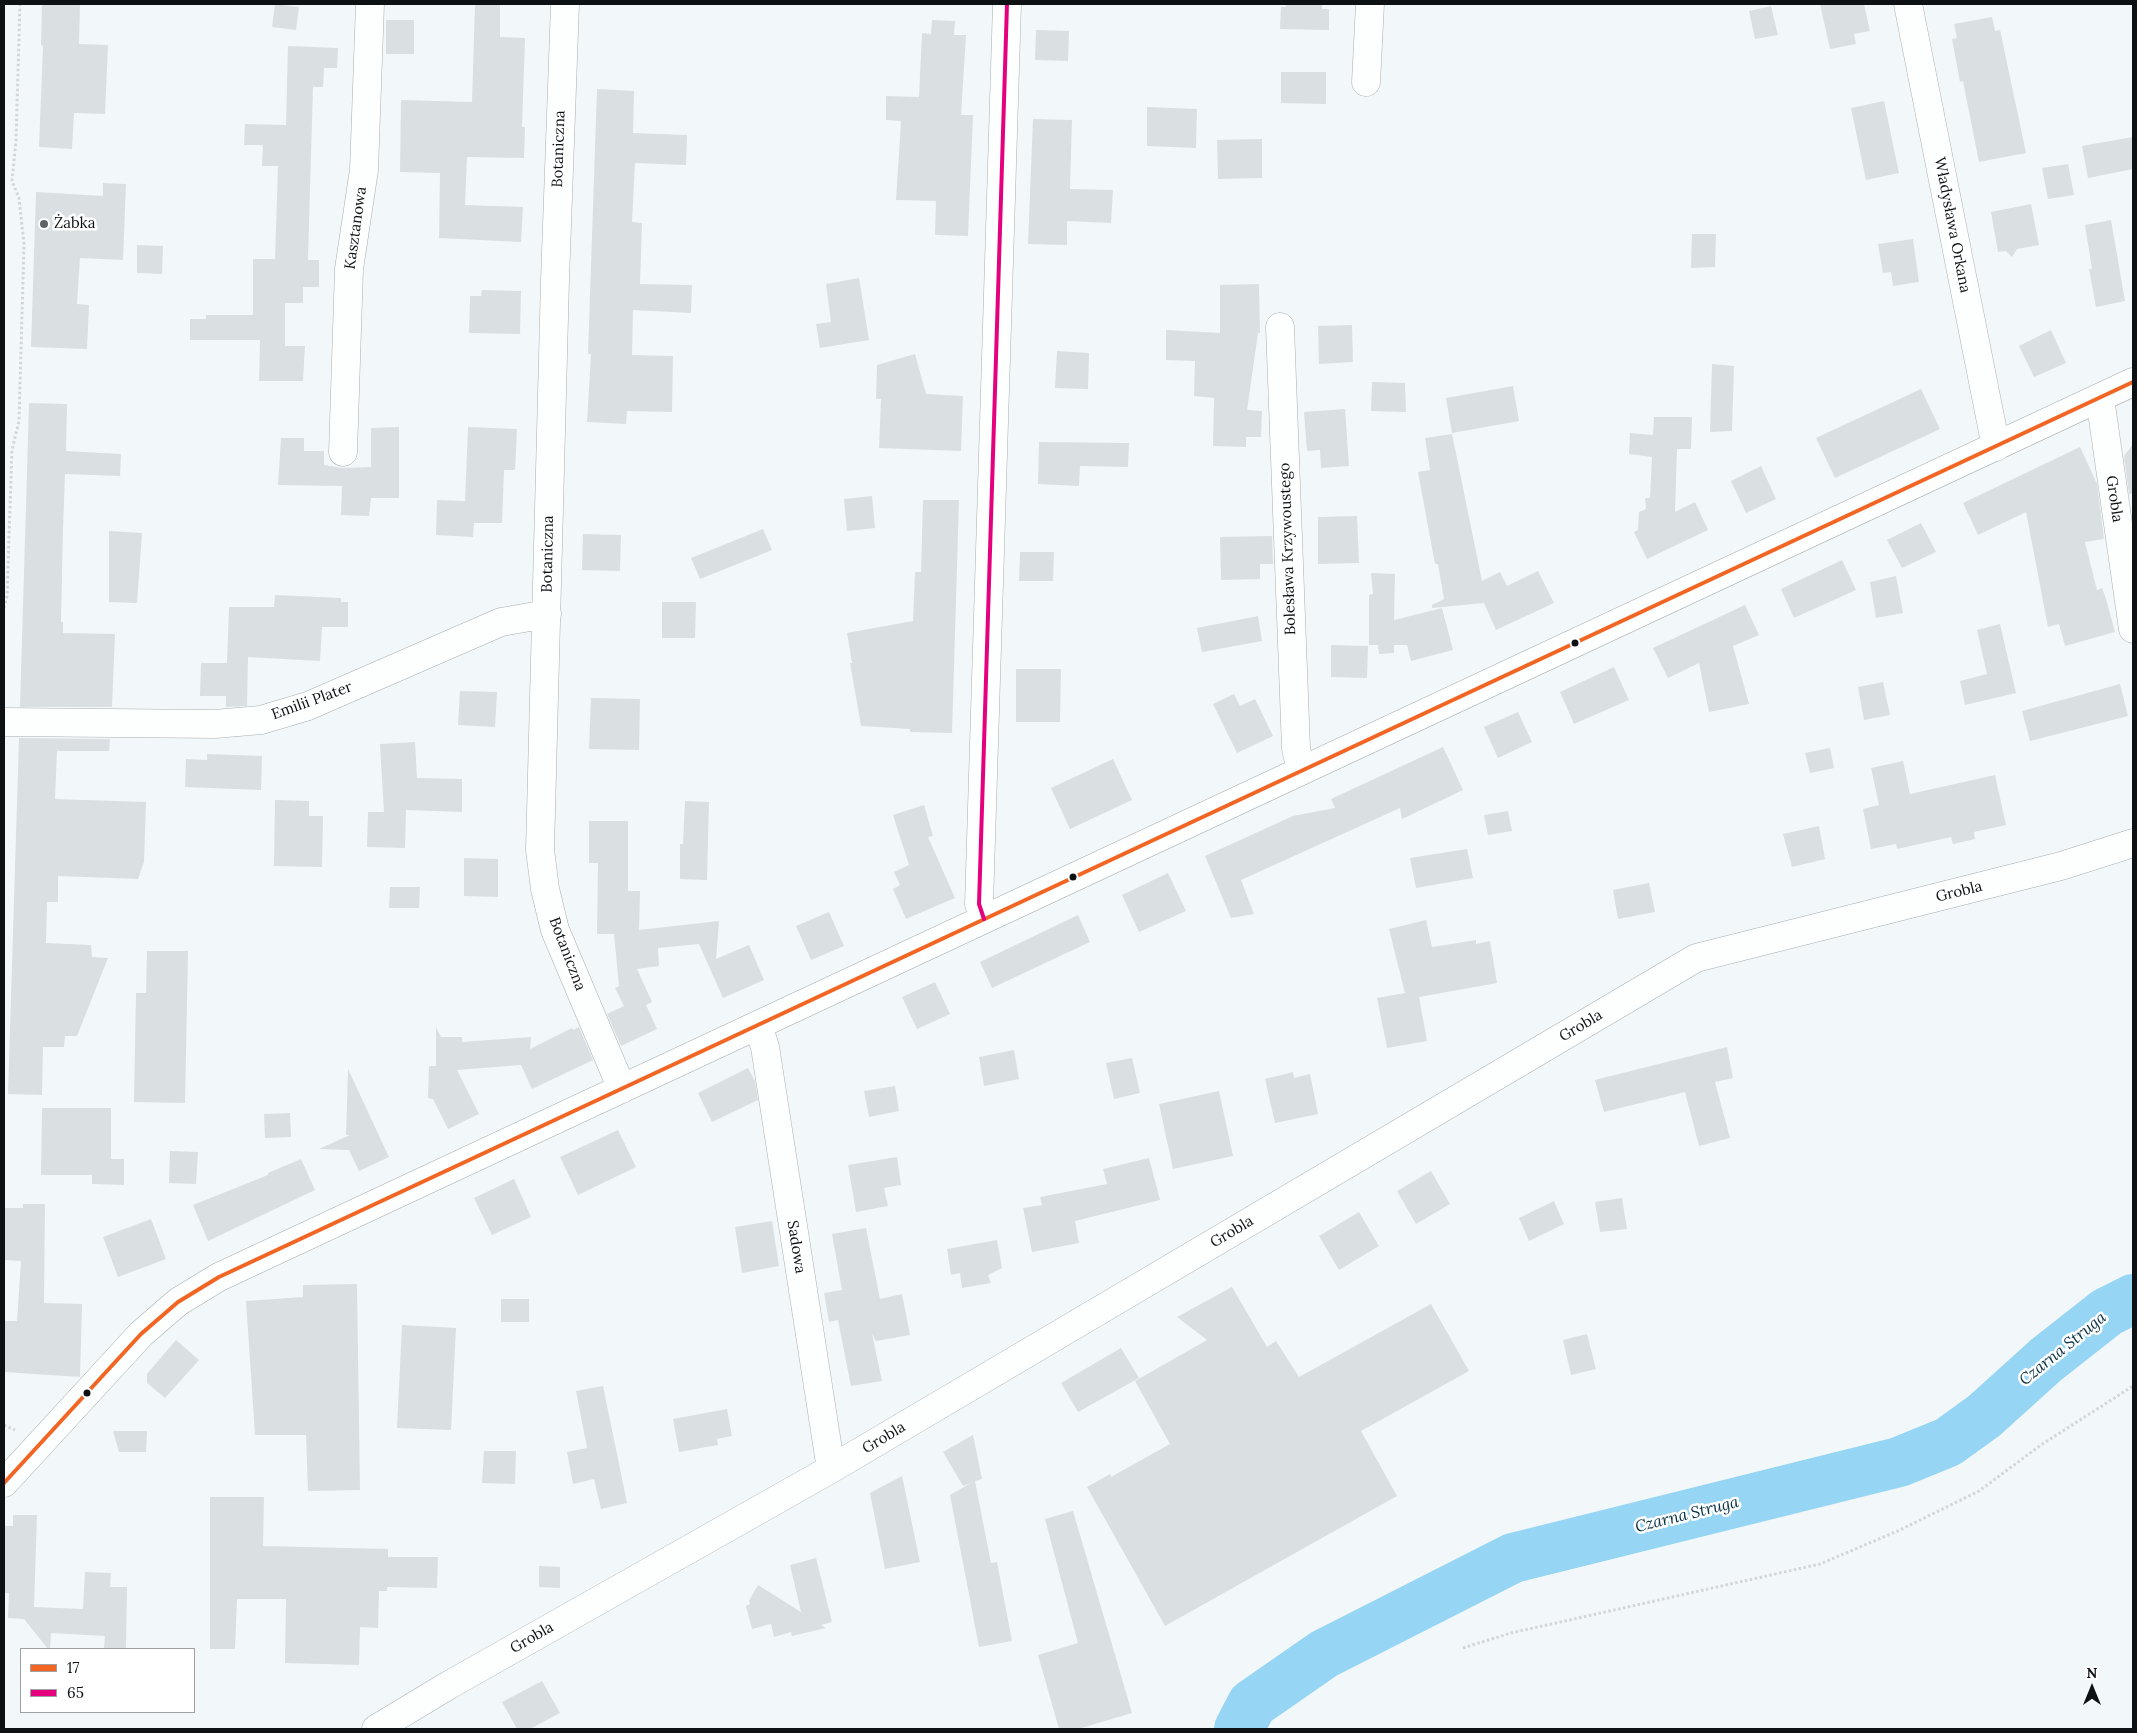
<!DOCTYPE html>
<meta charset="utf-8">
<style>
body{margin:0}
#map{position:relative;width:2137px;height:1733px;overflow:hidden;background:#f2f8fa;font-family:Lora,serif}
canvas{display:block}
.frame{position:absolute;inset:0;border:5px solid #0d1113;pointer-events:none}
.legend{position:absolute;left:20px;top:1648px;width:175px;height:65px;box-sizing:border-box;background:#fff;border:1px solid #9ea0a1;margin:0;padding:6px 9px;list-style:none;font-size:15px;color:#0d1113}
.legend li{display:flex;align-items:center;gap:10px;height:25px}
.legend b{width:25px;border:1px solid #9ea0a1}
.north{position:absolute;left:2067px;top:1663px;width:50px;height:50px;-webkit-text-stroke:4px #fff;paint-order:stroke;rotate:0deg;font-size:14px;font-weight:700;line-height:20px;text-align:center;color:#0d1113}
.north::after{content:'';display:block;margin:auto;width:18px;height:22px;background:#0d1113;clip-path:polygon(50% 0,100% 100%,50% 72%,0 100%)}
</style>
<div id="map">
<canvas width="2137" height="1733"></canvas>
<div class="frame"></div>
<ul class="legend">
<li><b style="height:6px;background:#f26522"></b>17</li>
<li><b style="height:6px;background:#e5007d"></b>65</li>
</ul>
<div class="north">N</div>
</div>
<script>
const context = document.querySelector('canvas').getContext('2d');
context.lineJoin = 'round';
function stroke(path, color, width, dash) { context.strokeStyle = color; context.lineWidth = width; context.lineCap = dash ? 'butt' : 'round'; context.setLineDash(dash || []); context.stroke(path); }
function paint(path, color) { context.fillStyle = color; context.fill(path, 'evenodd'); }
function write(font, color, halo, rows, align = 'center') {
  context.font = font + ' Lora,serif'; context.lineWidth = 5; context.setLineDash([]); context.textBaseline = 'middle'; context.strokeStyle = halo; context.fillStyle = color; for (const [text, x, y, turn = 0] of rows) {
    context.save(); context.translate(x, y); context.rotate((+turn || 0) * Math.PI / 180); context.textAlign = isNaN(turn) ? turn : align; if (halo) context.strokeText(text, 0, 0); context.fillText(text, 0, 0); context.restore();
  }
}
stroke(new Path2D(`
 M 1239,1729 L 1252,1704 L 1324,1654 L 1513,1558 L 1899,1462 L 1948,1442 L 1984,1416 L 2046,1360 L 2107,1312 L 2133,1299`), '#96d5f3', 50);
paint(new Path2D(`
 M 42,4 L 80,4 L 79,44 L 108,45 L 105,114 L 74,113 L 72,149 L 39,147 L 43,46 L 41,45 Z
 M 275,4 L 299,7 L 296,30 L 272,27 Z
 M 475,4 L 500,4 L 500,37 L 525,38 L 522,127 L 525,127 L 524,158 L 467,157 L 465,205 L 523,207 L 521,242 L 439,238 L 440,173 L 400,172 L 401,100 L 472,102 Z
 M 1286,4 L 1322,4 L 1322,9 L 1329,9 L 1329,30 L 1280,29 L 1281,7 L 1286,7 Z
 M 1820,4 L 1864,4 L 1870,31 L 1854,34 L 1856,44 L 1830,49 Z
 M 1771,6 L 1778,35 L 1755,39 L 1749,11 Z
 M 1992,17 L 1995,31 L 2000,30 L 2026,153 L 1979,162 L 1963,81 L 1960,82 L 1952,39 L 1957,38 L 1954,24 Z
 M 386,20 L 414,20 L 414,54 L 386,54 Z
 M 932,20 L 955,21 L 954,35 L 966,35 L 961,115 L 973,115 L 968,236 L 935,235 L 936,201 L 896,200 L 901,121 L 886,120 L 886,96 L 919,97 L 922,33 L 931,34 Z
 M 1036,30 L 1069,31 L 1068,61 L 1035,60 Z
 M 288,46 L 338,48 L 337,68 L 324,68 L 323,87 L 313,87 L 308,260 L 319,260 L 319,287 L 303,287 L 303,303 L 285,303 L 285,346 L 305,346 L 303,381 L 259,381 L 260,340 L 190,340 L 190,319 L 206,319 L 206,315 L 253,315 L 253,259 L 275,259 L 278,166 L 262,166 L 263,145 L 244,145 L 245,124 L 286,125 Z
 M 1281,72 L 1326,72 L 1326,104 L 1281,103 Z
 M 597,89 L 634,91 L 633,133 L 687,135 L 686,165 L 635,163 L 632,222 L 642,223 L 640,284 L 692,285 L 691,313 L 633,310 L 632,355 L 673,356 L 672,412 L 627,411 L 626,424 L 587,422 L 591,354 L 588,354 Z
 M 1884,101 L 1899,173 L 1866,180 L 1851,108 Z
 M 1147,107 L 1197,109 L 1196,148 L 1147,146 Z
 M 1033,119 L 1072,120 L 1070,189 L 1113,190 L 1111,223 L 1067,221 L 1067,245 L 1028,244 Z
 M 2133,137 L 2133,169 L 2088,178 L 2082,146 Z
 M 1262,139 L 1262,178 L 1218,179 L 1217,140 Z
 M 2068,164 L 2074,195 L 2048,199 L 2042,168 Z
 M 103,183 L 126,184 L 123,260 L 80,258 L 77,304 L 89,305 L 87,349 L 31,347 L 36,192 L 103,196 Z
 M 2031,204 L 2039,245 L 2017,249 L 2012,257 L 2006,251 L 1998,252 L 1991,212 Z
 M 2111,220 L 2125,301 L 2096,307 L 2089,269 L 2092,269 L 2085,225 Z
 M 1692,234 L 1716,234 L 1715,267 L 1691,268 Z
 M 1913,239 L 1919,282 L 1893,286 L 1891,272 L 1883,273 L 1878,244 Z
 M 137,245 L 163,246 L 162,274 L 137,273 Z
 M 859,278 L 869,340 L 820,348 L 816,324 L 831,322 L 826,284 Z
 M 1259,284 L 1260,333 L 1258,333 L 1247,410 L 1262,411 L 1261,437 L 1246,437 L 1246,447 L 1213,446 L 1214,398 L 1194,396 L 1195,361 L 1166,360 L 1166,330 L 1220,333 L 1220,285 Z
 M 482,290 L 521,291 L 520,334 L 469,333 L 470,296 L 481,296 Z
 M 1352,325 L 1353,362 L 1319,364 L 1318,326 Z
 M 2051,330 L 2066,363 L 2034,377 L 2019,346 Z
 M 1057,351 L 1089,353 L 1088,389 L 1055,388 Z
 M 915,354 L 926,394 L 963,396 L 961,451 L 879,448 L 881,399 L 876,399 L 877,365 Z
 M 1712,364 L 1734,366 L 1732,431 L 1710,432 Z
 M 1372,382 L 1405,383 L 1406,412 L 1371,411 Z
 M 1513,386 L 1519,421 L 1452,433 L 1446,398 Z
 M 1921,389 L 1940,429 L 1835,478 L 1816,438 Z
 M 29,403 L 67,404 L 66,451 L 121,454 L 120,476 L 65,474 L 63,529 L 61,622 L 63,622 L 63,633 L 115,634 L 112,707 L 20,707 Z
 M 1345,409 L 1349,466 L 1321,468 L 1320,450 L 1307,451 L 1304,412 Z
 M 1654,417 L 1692,417 L 1691,449 L 1677,449 L 1675,512 L 1695,502 L 1708,530 L 1647,559 L 1634,532 L 1638,530 L 1639,512 L 1646,509 L 1645,498 L 1650,498 L 1652,457 L 1629,454 L 1630,433 L 1653,435 Z
 M 399,427 L 399,498 L 371,498 L 369,516 L 341,515 L 342,486 L 278,485 L 281,438 L 304,438 L 304,451 L 324,451 L 324,465 L 342,468 L 371,467 L 371,428 Z
 M 468,427 L 517,429 L 515,470 L 504,470 L 502,523 L 474,523 L 473,537 L 436,535 L 437,500 L 465,501 Z
 M 1452,434 L 1482,581 L 1500,572 L 1507,586 L 1538,571 L 1554,603 L 1496,630 L 1484,603 L 1432,608 L 1432,605 L 1444,599 L 1438,564 L 1435,564 L 1418,472 L 1430,470 L 1425,438 Z
 M 1039,442 L 1129,443 L 1128,467 L 1080,466 L 1079,486 L 1038,484 Z
 M 2133,444 L 2133,493 L 2129,494 L 2124,456 Z
 M 2080,447 L 2097,484 L 2104,539 L 2085,542 L 2097,590 L 2102,588 L 2106,599 L 2115,632 L 2065,646 L 2059,624 L 2048,627 L 2026,512 L 1978,535 L 1963,503 Z
 M 1761,466 L 1776,499 L 1746,513 L 1731,481 Z
 M 872,496 L 875,528 L 847,531 L 844,499 Z
 M 923,500 L 959,500 L 952,733 L 910,732 L 910,729 L 861,726 L 850,663 L 852,663 L 847,633 L 913,621 L 915,572 L 921,572 Z
 M 1357,516 L 1359,563 L 1318,564 L 1318,517 Z
 M 1921,523 L 1936,552 L 1902,568 L 1887,540 Z
 M 763,529 L 772,550 L 700,579 L 691,558 Z
 M 109,531 L 142,533 L 137,603 L 109,602 Z
 M 583,534 L 621,535 L 620,571 L 582,570 Z
 M 1272,536 L 1273,564 L 1260,564 L 1260,579 L 1221,580 L 1220,537 Z
 M 1020,552 L 1054,552 L 1053,581 L 1019,581 Z
 M 1842,560 L 1856,590 L 1794,618 L 1781,589 Z
 M 1371,573 L 1395,574 L 1394,620 L 1442,608 L 1453,650 L 1411,661 L 1407,645 L 1394,645 L 1394,653 L 1379,654 L 1378,645 L 1369,645 L 1369,595 L 1373,594 Z
 M 1896,576 L 1903,613 L 1876,618 L 1870,582 Z
 M 275,595 L 341,598 L 341,602 L 348,602 L 348,627 L 322,627 L 320,661 L 248,657 L 247,706 L 226,707 L 226,696 L 200,696 L 201,663 L 227,663 L 229,607 L 274,607 Z
 M 662,602 L 696,602 L 695,638 L 662,638 Z
 M 1745,605 L 1759,635 L 1733,646 L 1749,704 L 1709,712 L 1699,663 L 1668,678 L 1653,648 Z
 M 1258,616 L 1262,641 L 1202,652 L 1197,628 Z
 M 2000,624 L 2016,693 L 1965,705 L 1960,681 L 1987,674 L 1977,630 Z
 M 1331,645 L 1368,646 L 1367,678 L 1331,677 Z
 M 1614,667 L 1629,700 L 1574,724 L 1560,692 Z
 M 1016,669 L 1061,669 L 1060,722 L 1016,722 Z
 M 1883,682 L 1890,715 L 1864,720 L 1858,687 Z
 M 2120,684 L 2128,716 L 2030,741 L 2022,711 Z
 M 460,691 L 497,692 L 495,727 L 458,725 Z
 M 1234,694 L 1240,706 L 1255,699 L 1273,736 L 1237,753 L 1213,704 Z
 M 591,698 L 640,699 L 639,750 L 589,749 Z
 M 1518,712 L 1532,742 L 1498,758 L 1484,727 Z
 M 19,738 L 110,739 L 109,751 L 57,751 L 55,799 L 146,802 L 144,862 L 138,879 L 58,876 L 58,902 L 47,902 L 46,943 L 91,945 L 92,957 L 108,958 L 77,1036 L 65,1036 L 64,1047 L 43,1047 L 42,1095 L 8,1094 Z
 M 415,742 L 417,778 L 462,779 L 462,812 L 406,810 L 405,848 L 367,847 L 368,812 L 384,812 L 380,744 Z
 M 1443,747 L 1463,790 L 1402,819 L 1400,808 L 1241,880 L 1254,914 L 1231,918 L 1205,856 L 1293,816 L 1335,808 L 1331,799 Z
 M 1830,748 L 1834,768 L 1810,773 L 1805,753 Z
 M 207,754 L 262,756 L 261,790 L 185,787 L 186,759 L 207,760 Z
 M 1113,759 L 1132,800 L 1070,829 L 1051,788 Z
 M 1903,761 L 1910,794 L 1995,775 L 2006,825 L 1974,832 L 1975,839 L 1953,844 L 1951,837 L 1897,849 L 1896,844 L 1871,849 L 1863,809 L 1879,805 L 1871,768 Z
 M 275,800 L 309,801 L 309,816 L 323,816 L 322,867 L 274,866 Z
 M 685,801 L 709,802 L 707,880 L 680,879 L 680,844 L 683,844 Z
 M 924,805 L 933,836 L 928,837 L 955,898 L 906,919 L 893,889 L 900,885 L 894,872 L 909,865 L 893,815 Z
 M 1508,811 L 1512,831 L 1488,835 L 1484,815 Z
 M 589,821 L 628,821 L 628,891 L 640,891 L 639,930 L 719,921 L 716,959 L 749,945 L 764,980 L 723,998 L 699,944 L 658,948 L 659,966 L 637,969 L 652,1002 L 646,1005 L 657,1029 L 621,1046 L 607,1014 L 624,1006 L 615,988 L 619,986 L 614,934 L 597,934 L 598,863 L 589,863 Z
 M 1819,826 L 1825,859 L 1792,867 L 1783,834 Z
 M 1467,849 L 1473,878 L 1416,888 L 1410,858 Z
 M 464,858 L 498,859 L 498,897 L 464,896 Z
 M 1168,873 L 1186,911 L 1139,932 L 1122,895 Z
 M 1649,883 L 1655,912 L 1618,919 L 1613,890 Z
 M 390,887 L 420,887 L 419,908 L 389,908 Z
 M 829,912 L 844,946 L 811,960 L 796,926 Z
 M 1078,915 L 1090,942 L 992,988 L 980,962 Z
 M 1426,920 L 1432,947 L 1476,940 L 1476,944 L 1490,941 L 1497,983 L 1419,997 L 1427,1041 L 1387,1048 L 1377,998 L 1405,993 L 1389,929 Z
 M 147,951 L 188,951 L 185,1103 L 134,1102 L 136,993 L 146,993 Z
 M 935,982 L 950,1014 L 917,1029 L 902,997 Z
 M 436,1027 L 441,1037 L 462,1037 L 462,1042 L 531,1037 L 530,1049 L 572,1028 L 573,1030 L 579,1027 L 593,1060 L 532,1089 L 521,1065 L 457,1070 L 479,1114 L 448,1129 L 433,1099 L 428,1098 L 429,1066 L 436,1066 Z
 M 1727,1047 L 1733,1078 L 1715,1082 L 1730,1138 L 1699,1146 L 1685,1092 L 1604,1112 L 1595,1080 Z
 M 1014,1050 L 1019,1079 L 984,1086 L 979,1057 Z
 M 1132,1058 L 1140,1093 L 1114,1099 L 1106,1063 Z
 M 748,1068 L 755,1081 L 758,1100 L 712,1122 L 698,1093 Z
 M 348,1069 L 389,1157 L 359,1171 L 349,1150 L 319,1149 L 350,1135 L 346,1135 Z
 M 1293,1072 L 1294,1078 L 1310,1074 L 1318,1114 L 1275,1123 L 1265,1079 Z
 M 895,1086 L 899,1111 L 869,1117 L 864,1091 Z
 M 1219,1091 L 1233,1156 L 1173,1169 L 1159,1104 Z
 M 42,1108 L 111,1108 L 111,1159 L 124,1159 L 124,1185 L 92,1184 L 92,1175 L 41,1175 Z
 M 290,1113 L 291,1137 L 265,1138 L 264,1114 Z
 M 618,1130 L 636,1167 L 578,1195 L 560,1157 Z
 M 170,1151 L 198,1152 L 196,1184 L 169,1183 Z
 M 897,1157 L 901,1185 L 884,1188 L 888,1206 L 856,1212 L 848,1165 Z
 M 1149,1158 L 1160,1200 L 1075,1221 L 1079,1243 L 1032,1252 L 1023,1208 L 1042,1205 L 1040,1197 L 1107,1184 L 1103,1169 Z
 M 301,1159 L 315,1190 L 208,1241 L 193,1205 L 268,1175 L 268,1173 Z
 M 1431,1171 L 1450,1204 L 1416,1224 L 1397,1191 Z
 M 514,1179 L 531,1217 L 492,1235 L 474,1198 Z
 M 1622,1198 L 1627,1229 L 1600,1232 L 1595,1202 Z
 M 1554,1201 L 1564,1224 L 1529,1241 L 1519,1218 Z
 M 23,1204 L 45,1204 L 44,1303 L 82,1304 L 80,1377 L 4,1372 L 4,1321 L 17,1321 L 21,1261 L 4,1260 L 4,1208 L 23,1208 Z
 M 1359,1212 L 1379,1246 L 1339,1270 L 1319,1236 Z
 M 151,1219 L 166,1259 L 118,1277 L 103,1237 Z
 M 772,1221 L 779,1266 L 742,1273 L 735,1227 Z
 M 866,1228 L 880,1299 L 902,1294 L 910,1335 L 876,1341 L 872,1334 L 882,1381 L 851,1386 L 838,1320 L 829,1322 L 824,1293 L 842,1290 L 832,1234 Z
 M 997,1240 L 1002,1268 L 988,1275 L 991,1283 L 962,1288 L 960,1273 L 951,1275 L 947,1249 Z
 M 357,1284 L 360,1490 L 308,1491 L 306,1435 L 255,1435 L 246,1301 L 303,1297 L 303,1285 Z
 M 1232,1287 L 1267,1347 L 1276,1341 L 1299,1377 L 1431,1304 L 1469,1371 L 1361,1431 L 1397,1496 L 1165,1626 L 1087,1487 L 1110,1474 L 1111,1477 L 1170,1444 L 1135,1381 L 1207,1340 L 1177,1317 Z
 M 501,1299 L 529,1299 L 529,1322 L 501,1322 Z
 M 402,1325 L 456,1328 L 451,1430 L 397,1428 Z
 M 1587,1334 L 1596,1369 L 1571,1375 L 1563,1340 Z
 M 176,1340 L 199,1360 L 165,1398 L 147,1383 L 147,1374 Z
 M 1121,1348 L 1139,1378 L 1078,1412 L 1061,1383 Z
 M 603,1386 L 627,1503 L 601,1509 L 594,1479 L 573,1484 L 567,1452 L 587,1448 L 576,1391 Z
 M 727,1409 L 732,1436 L 717,1439 L 718,1445 L 679,1452 L 673,1419 Z
 M 113,1431 L 147,1431 L 146,1452 L 119,1452 Z
 M 973,1435 L 982,1479 L 975,1481 L 991,1563 L 997,1562 L 1012,1641 L 979,1647 L 950,1495 L 971,1483 L 963,1486 L 943,1452 Z
 M 484,1451 L 516,1451 L 515,1484 L 482,1483 Z
 M 902,1476 L 920,1562 L 885,1569 L 870,1493 Z
 M 210,1497 L 264,1497 L 263,1546 L 388,1549 L 388,1557 L 438,1557 L 437,1588 L 387,1587 L 387,1591 L 379,1591 L 378,1628 L 360,1627 L 359,1665 L 285,1663 L 286,1599 L 237,1599 L 235,1649 L 210,1649 Z
 M 1073,1511 L 1132,1713 L 1078,1729 L 1059,1729 L 1038,1655 L 1078,1643 L 1045,1519 Z
 M 13,1515 L 37,1515 L 34,1607 L 83,1609 L 85,1572 L 111,1573 L 110,1587 L 127,1587 L 126,1649 L 104,1649 L 105,1636 L 51,1633 L 50,1649 L 48,1649 L 24,1619 L 8,1618 L 9,1593 L 4,1593 L 4,1526 L 13,1526 Z
 M 816,1558 L 832,1622 L 821,1625 L 826,1628 L 792,1636 L 791,1632 L 774,1637 L 771,1624 L 752,1629 L 746,1606 L 750,1604 L 749,1601 L 758,1585 L 801,1612 L 790,1565 Z
 M 539,1566 L 560,1567 L 560,1588 L 539,1587 Z
 M 542,1681 L 560,1713 L 530,1729 L 517,1729 L 502,1702 Z`), '#dadfe2');
const street = new Path2D(`
 M 565,4 L 555,280 L 540,850 L 545,889 L 555,930 L 622,1089
 M 1908,4 L 1996,447
 M 1366,82 L 1370,4
 M 1280,327 L 1296,748 L 1301,771
 M 2100,398 L 2133,629
 M 343,452 L 349,269 L 364,170 L 370,4
 M 4,722 L 215,724 L 261,720 L 308,706 L 501,622 L 547,614
 M 984,919 L 979,904 L 1007,4
 M 758,1025 L 765,1047 L 831,1469
 M 4,1483 L 141,1334 L 178,1302 L 219,1277 L 2133,382
 M 376,1729 L 449,1685 L 831,1469 L 1696,958 L 2061,866 L 2133,843`);
stroke(street, '#a9aeb0', 29);
stroke(new Path2D(`
 M 4,608 L 7,596 L 12,450 L 19,421 L 24,244 L 19,198 L 12,181 L 16,141 L 20,4
 M 4,1425 L 15,1430
 M 1463,1648 L 1511,1633 L 1820,1564 L 1900,1530 L 1979,1491 L 2041,1445 L 2133,1386`), '#d3d5d6', 3, [2.5, 2.5]);
stroke(street, '#fdfefe', 28);
stroke(new Path2D(`
 M 4,1483 L 141,1334 L 178,1302 L 219,1277 L 2133,382`), '#f26522', 4);
stroke(new Path2D(`
 M 984,919 L 979,904 L 1007,4`), '#e5007d', 4);
for (const [x, y, r, color] of [
 [44,224,5,"#5d6264"],
 [1575,643,4.5,"#0d1113"],
 [1073,877,4.5,"#0d1113"],
 [87,1393,4.5,"#0d1113"]
]) { const dot = new Path2D(); dot.arc(x, y, r, 0, 2 * Math.PI); context.fillStyle = color; context.fill(dot); stroke(dot, '#fff', 2); }
write('15px', '#0d1113', '#fff', [
 ["Botaniczna",559,149,-88],
 ["Władysława Orkana",1952,225,79],
 ["Kasztanowa",356,228,-82],
 ["Grobla",2114,499,82],
 ["Bolesława Krzywoustego",1288,549,-92],
 ["Botaniczna",548,554,-89],
 ["Emilii Plater",312,701,-20],
 ["Grobla",1959,892,-14],
 ["Botaniczna",567,954,69],
 ["Grobla",1581,1026,-31],
 ["Grobla",1232,1232,-31],
 ["Sadowa",796,1247,81],
 ["Grobla",884,1438,-31],
 ["Grobla",532,1638,-30]
]);
write('15px', '#0d1113', '#fff', [
 ["Żabka",54,224]
], 'left');
write('italic 16px', '#062f41', '#fff', [
 ["Czarna Struga",2063,1349,-39],
 ["Czarna Struga",1687,1515,-14]
]);
</script>
